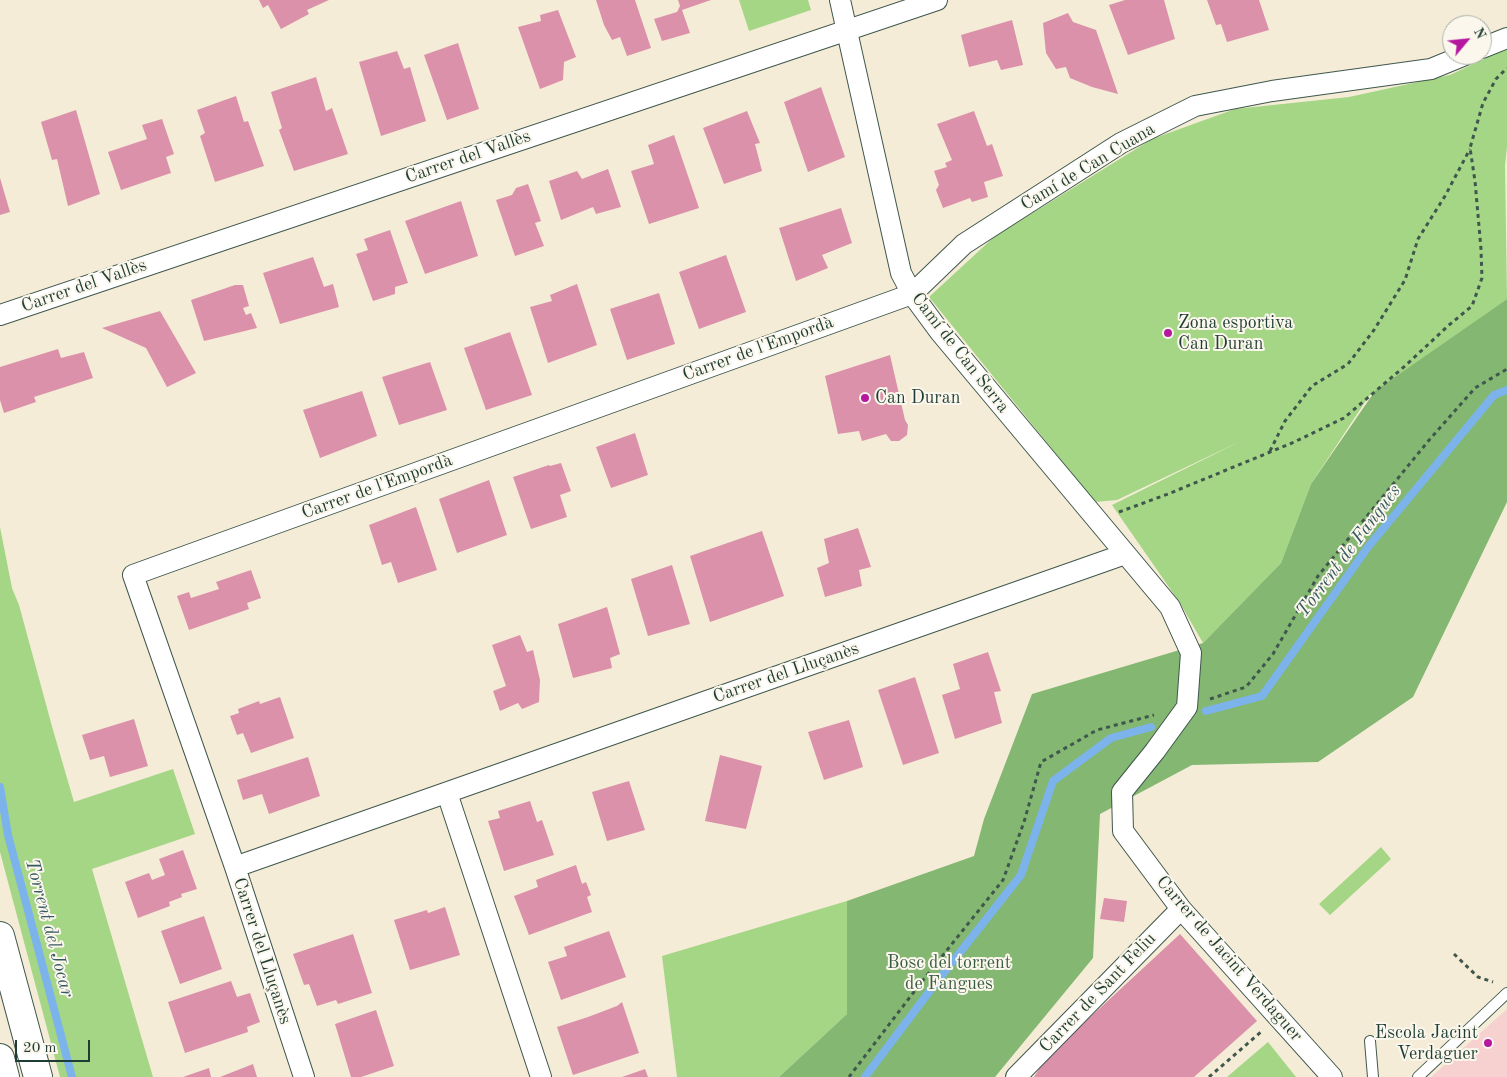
<!DOCTYPE html>
<meta charset="utf-8">
<style>
body{margin:0}
#map{position:relative;width:1507px;height:1077px;overflow:hidden;background:#f5ecd7;font-family:"Old Standard TT",serif}
canvas{display:block}
.north{position:absolute;left:1442px;top:15px;width:50px;height:50px;box-sizing:border-box;background:#fbf7ec;border:1px solid #a3ada2;border-radius:50%;rotate:62deg;font-size:14px;font-weight:700;line-height:20px;text-align:center;color:#1f3d34}
.north::after{content:'';display:block;margin:auto;width:18px;height:22px;background:#b5179e;clip-path:polygon(50% 0,100% 100%,50% 72%,0 100%)}
.scale{position:absolute;left:15px;top:1040px;width:75px;height:22px;box-sizing:border-box;border:2px solid #1f3d34;border-top:0;padding-left:6px;font-size:15px;line-height:18px;white-space:nowrap;color:#1f3d34;-webkit-text-stroke:4px #fbf7ec;paint-order:stroke}
</style>
<div id="map">
<canvas width="1507" height="1077"></canvas>
<div class="north">N</div>
<div class="scale">20 m</div>
</div>
<script>
const context = document.querySelector('canvas').getContext('2d');
context.lineJoin = 'round';
function paint(path, color) { context.fillStyle = color; context.fill(path, 'evenodd'); }
function stroke(path, color, width, dash) { context.strokeStyle = color; context.lineWidth = width; context.lineCap = dash ? 'butt' : 'round'; context.setLineDash(dash || []); context.stroke(path); }
function write(font, color, halo, rows, align = 'center') {
  context.font = font + ' "Old Standard TT",serif'; context.lineWidth = 4; context.setLineDash([]); context.textBaseline = 'middle'; context.strokeStyle = halo; context.fillStyle = color; for (const [text, x, y, turn = 0] of rows) {
    context.save(); context.translate(x, y); context.rotate((+turn || 0) * Math.PI / 180); context.textAlign = isNaN(turn) ? turn : align; if (halo) context.strokeText(text, 0, 0); context.fillText(text, 0, 0); context.restore();
  }
}
paint(new Path2D(`
 M 1507,1009 L 1507,1077 L 1431,1077 Z`), '#f7d0d0');
paint(new Path2D(`
 M 739,0 L 808,0 L 811,10 L 749,31 Z
 M 1507,48 L 1507,147 L 1505,165 L 1507,299 L 1369,396 L 1311,484 L 1281,563 L 1203,643 L 1180,603 L 1112,505 L 1241,441 L 1117,500 L 1095,502 L 929,297 L 994,237 L 1152,139 L 1235,109 L 1349,97 L 1450,75 Z
 M 0,527 L 12,588 L 19,605 L 53,730 L 74,802 L 173,769 L 195,834 L 92,869 L 153,1077 L 60,1077 L 0,852 Z
 M 1381,847 L 1391,859 L 1330,915 L 1319,904 Z
 M 847,901 L 847,1014 L 779,1077 L 677,1077 L 662,956 Z
 M 1268,1042 L 1296,1077 L 1227,1077 Z`), '#a4d685');
paint(new Path2D(`
 M 1507,299 L 1507,502 L 1413,697 L 1318,762 L 1192,765 L 1100,814 L 1093,958 L 995,1077 L 779,1077 L 847,1014 L 847,901 L 974,856 L 984,819 L 1032,694 L 1203,643 L 1281,563 L 1311,484 L 1375,391 Z`), '#83b772');
stroke(new Path2D(`
 M 1206,711 L 1262,696 L 1368,547 L 1494,395 L 1507,390
 M 0,787 L 8,835 L 72,1077
 M 865,1077 L 935,984 L 1021,875 L 1053,781 L 1111,738 L 1151,727`), '#7cb3eb', 8);
paint(new Path2D(`
 M 259,0 L 329,0 L 307,10 L 309,14 L 281,29 L 268,5 L 263,8 Z
 M 596,0 L 635,0 L 651,48 L 627,56 L 620,37 L 612,40 L 604,25 Z
 M 678,0 L 711,0 L 682,10 L 690,33 L 662,41 L 654,19 L 677,12 L 680,6 Z
 M 1125,0 L 1164,0 L 1175,39 L 1128,55 L 1109,5 Z
 M 1207,0 L 1259,0 L 1269,30 L 1227,42 L 1221,24 L 1216,25 Z
 M 558,10 L 576,57 L 564,62 L 563,80 L 540,89 L 518,27 L 541,21 L 540,15 Z
 M 1068,13 L 1073,22 L 1096,30 L 1118,94 L 1092,87 L 1070,78 L 1066,67 L 1056,69 L 1046,53 L 1043,23 Z
 M 1012,20 L 1023,65 L 1001,70 L 997,60 L 969,67 L 961,35 Z
 M 458,43 L 479,109 L 447,120 L 424,55 Z
 M 397,51 L 404,69 L 410,67 L 426,121 L 381,136 L 359,62 Z
 M 316,77 L 326,111 L 332,108 L 348,154 L 294,171 L 279,130 L 282,128 L 271,92 Z
 M 821,87 L 845,157 L 808,172 L 784,102 Z
 M 236,96 L 244,122 L 248,121 L 264,166 L 215,182 L 200,136 L 205,133 L 197,110 Z
 M 76,110 L 100,194 L 68,206 L 57,159 L 52,160 L 41,122 Z
 M 747,111 L 760,143 L 755,144 L 762,171 L 724,184 L 703,128 Z
 M 974,111 L 987,146 L 992,144 L 1003,176 L 984,182 L 988,197 L 972,202 L 970,198 L 943,208 L 936,190 L 939,185 L 934,171 L 947,167 L 945,163 L 952,160 L 937,124 Z
 M 162,119 L 174,154 L 166,157 L 171,173 L 121,190 L 108,152 L 147,139 L 142,125 Z
 M 674,135 L 699,208 L 649,224 L 631,171 L 654,164 L 648,145 Z
 M 608,169 L 621,207 L 596,214 L 593,207 L 561,220 L 549,181 L 577,171 L 582,179 Z
 M 0,178 L 10,212 L 0,215 Z
 M 528,184 L 541,221 L 535,223 L 544,246 L 515,256 L 496,200 L 512,195 L 516,188 Z
 M 461,201 L 478,256 L 425,274 L 405,221 Z
 M 841,208 L 852,243 L 822,255 L 828,268 L 796,281 L 779,228 Z
 M 390,230 L 408,283 L 395,287 L 395,294 L 373,301 L 356,254 L 368,250 L 364,239 Z
 M 726,255 L 746,312 L 699,329 L 679,272 Z
 M 313,257 L 324,287 L 333,284 L 339,307 L 280,324 L 263,273 Z
 M 577,284 L 597,345 L 548,363 L 530,307 L 552,301 L 550,295 Z
 M 235,285 L 243,285 L 249,306 L 243,308 L 246,315 L 251,313 L 257,328 L 204,341 L 191,300 Z
 M 659,293 L 675,344 L 627,360 L 610,309 Z
 M 160,311 L 196,373 L 167,387 L 146,348 L 102,328 Z
 M 510,332 L 532,395 L 486,410 L 464,348 Z
 M 58,349 L 61,358 L 84,352 L 93,378 L 34,397 L 36,402 L 4,413 L 0,400 L 0,367 Z
 M 890,355 L 905,420 L 908,425 L 907,435 L 899,441 L 891,441 L 886,434 L 862,441 L 859,431 L 838,434 L 825,376 Z
 M 430,362 L 447,410 L 399,425 L 382,377 Z
 M 362,391 L 377,436 L 320,458 L 303,410 Z
 M 635,433 L 648,475 L 611,488 L 596,447 Z
 M 561,463 L 571,491 L 560,495 L 567,517 L 531,529 L 513,477 L 549,465 L 550,466 Z
 M 489,480 L 507,535 L 457,553 L 439,499 Z
 M 416,507 L 437,570 L 398,583 L 391,562 L 382,565 L 369,525 Z
 M 858,528 L 871,567 L 859,570 L 862,586 L 825,597 L 817,568 L 829,563 L 824,539 Z
 M 762,531 L 784,596 L 710,622 L 690,556 Z
 M 672,565 L 690,624 L 648,636 L 631,579 Z
 M 251,570 L 261,598 L 247,603 L 249,609 L 189,630 L 177,596 L 189,592 L 191,598 L 219,589 L 216,582 Z
 M 607,607 L 620,654 L 610,658 L 612,668 L 573,678 L 558,624 Z
 M 520,635 L 527,652 L 533,650 L 540,680 L 539,702 L 522,709 L 518,703 L 500,711 L 493,691 L 506,686 L 492,645 Z
 M 988,652 L 1001,691 L 994,692 L 1002,723 L 955,739 L 942,695 L 960,689 L 953,664 Z
 M 915,677 L 939,753 L 903,765 L 878,690 Z
 M 280,697 L 294,738 L 251,753 L 243,733 L 237,735 L 230,716 L 239,713 L 238,709 L 259,701 L 260,704 Z
 M 134,719 L 148,766 L 110,777 L 104,756 L 90,760 L 82,735 Z
 M 849,720 L 863,767 L 824,780 L 808,732 Z
 M 720,755 L 762,766 L 746,829 L 705,821 Z
 M 308,757 L 320,796 L 269,814 L 262,794 L 243,800 L 237,780 Z
 M 629,781 L 645,830 L 607,841 L 592,792 Z
 M 530,801 L 537,822 L 542,820 L 554,855 L 504,871 L 488,821 L 500,818 L 498,811 Z
 M 183,850 L 197,889 L 181,894 L 182,897 L 169,902 L 170,906 L 138,918 L 125,882 L 149,873 L 152,880 L 165,875 L 159,859 Z
 M 576,865 L 582,884 L 586,882 L 591,895 L 587,897 L 592,912 L 529,935 L 514,896 L 538,887 L 536,880 Z
 M 1104,898 L 1127,901 L 1124,922 L 1100,919 Z
 M 445,907 L 460,955 L 410,970 L 394,920 L 427,910 L 428,913 Z
 M 204,916 L 222,969 L 180,984 L 161,931 Z
 M 609,931 L 626,977 L 561,1000 L 548,962 L 567,956 L 564,947 Z
 M 353,934 L 372,993 L 338,1004 L 336,1000 L 317,1006 L 309,984 L 304,985 L 293,954 Z
 M 1180,934 L 1257,1021 L 1194,1077 L 1034,1077 L 1046,1058 Z
 M 231,981 L 237,997 L 250,993 L 260,1022 L 247,1027 L 248,1032 L 185,1053 L 168,1002 Z
 M 622,1002 L 639,1053 L 573,1075 L 557,1027 L 588,1017 L 617,1006 Z
 M 376,1010 L 394,1066 L 361,1077 L 351,1077 L 335,1024 Z
 M 253,1064 L 257,1077 L 220,1077 Z
 M 209,1068 L 211,1077 L 183,1077 Z
 M 645,1069 L 648,1077 L 622,1077 Z`), '#db91aa');
const lane = new Path2D(`
 M 1370,1041 L 1373,1077
 M 1418,1077 L 1507,993`);
const street = new Path2D(`
 M 840,0 L 901,273 L 912,294 L 940,332 L 1170,607 L 1191,653 L 1187,707 L 1155,751 L 1122,792 L 1123,831 L 1181,909 L 1332,1077
 M 1482,48 L 1507,38
 M 0,315 L 937,0
 M 447,793 L 541,1077
 M 235,867 L 133,575 L 912,294 L 964,244 L 1121,143 L 1195,106 L 1272,91 L 1431,69 L 1465,55
 M 304,1077 L 235,867 L 1125,554
 M 1016,1077 L 1181,909`);
const secondary = new Path2D(`
 M 0,936 L 38,1077
 M 0,1058 L 5,1077`);
stroke(lane, '#3f574c', 12);
stroke(street, '#3f574c', 22);
stroke(secondary, '#3f574c', 30);
stroke(new Path2D(`
 M 1270,451 L 1285,421 L 1312,386 L 1348,364 L 1374,330 L 1405,280 L 1418,239 L 1445,196 L 1470,149
 M 1119,512 L 1168,494 L 1292,443 L 1344,418 L 1405,366 L 1449,325 L 1472,306 L 1482,278 L 1481,249 L 1475,181 L 1470,148 L 1483,103 L 1496,79 L 1507,68
 M 1210,699 L 1246,687 L 1273,654 L 1318,576 L 1430,439 L 1475,388 L 1507,369
 M 1454,954 L 1478,977 L 1493,982
 M 849,1077 L 920,984 L 1003,880 L 1024,822 L 1041,762 L 1097,730 L 1154,715
 M 1209,1077 L 1262,1031`), '#3f574c', 3, [4, 4]);
stroke(lane, '#fff', 10);
stroke(street, '#fff', 20);
stroke(secondary, '#fff', 28);
for (const [x, y, r, color] of [
 [1168,333,5,"#b5179e"],
 [865,398,5,"#b5179e"],
 [1488,1043,5,"#b5179e"]
]) { const dot = new Path2D(); dot.arc(x, y, r, 0, 2 * Math.PI); context.fillStyle = color; context.fill(dot); stroke(dot, '#fbf7ec', 2); }
write('18px', '#1f3d34', '#fbf7ec', [
 ["Carrer del Vallès",468,157,-19],
 ["Camí de Can Cuana",1088,167,-31],
 ["Carrer del Vallès",84,286,-19],
 ["Carrer de l'Empordà",758,349,-20],
 ["Camí de Can Serra",960,353,52],
 ["Carrer de l'Empordà",377,487,-20],
 ["Carrer del Lluçanès",786,673,-19],
 ["Carrer del Lluçanès",262,951,72],
 ["Carrer de Jacint Verdaguer",1229,959,49],
 ["Carrer de Sant Feliu",1098,993,-46]
]);
write('18px', '#1f3d34', '#fbf7ec', [
 ["Zona esportiva",1178,323],
 ["Can Duran",1178,344],
 ["Can Duran",875,398],
 ["Escola Jacint",1478,1033,"right"],
 ["Verdaguer",1478,1054,"right"]
], 'left');
write('18px', '#3a5c44', '#fbf7ec', [
 ["Bosc del torrent",949,963],
 ["de Fangues",949,984]
]);
write('italic 19px', '#365a62', '#fbf7ec', [
 ["Torrent de Fangues",1349,551,-53],
 ["Torrent del Jocar",49,928,75]
]);
</script>
